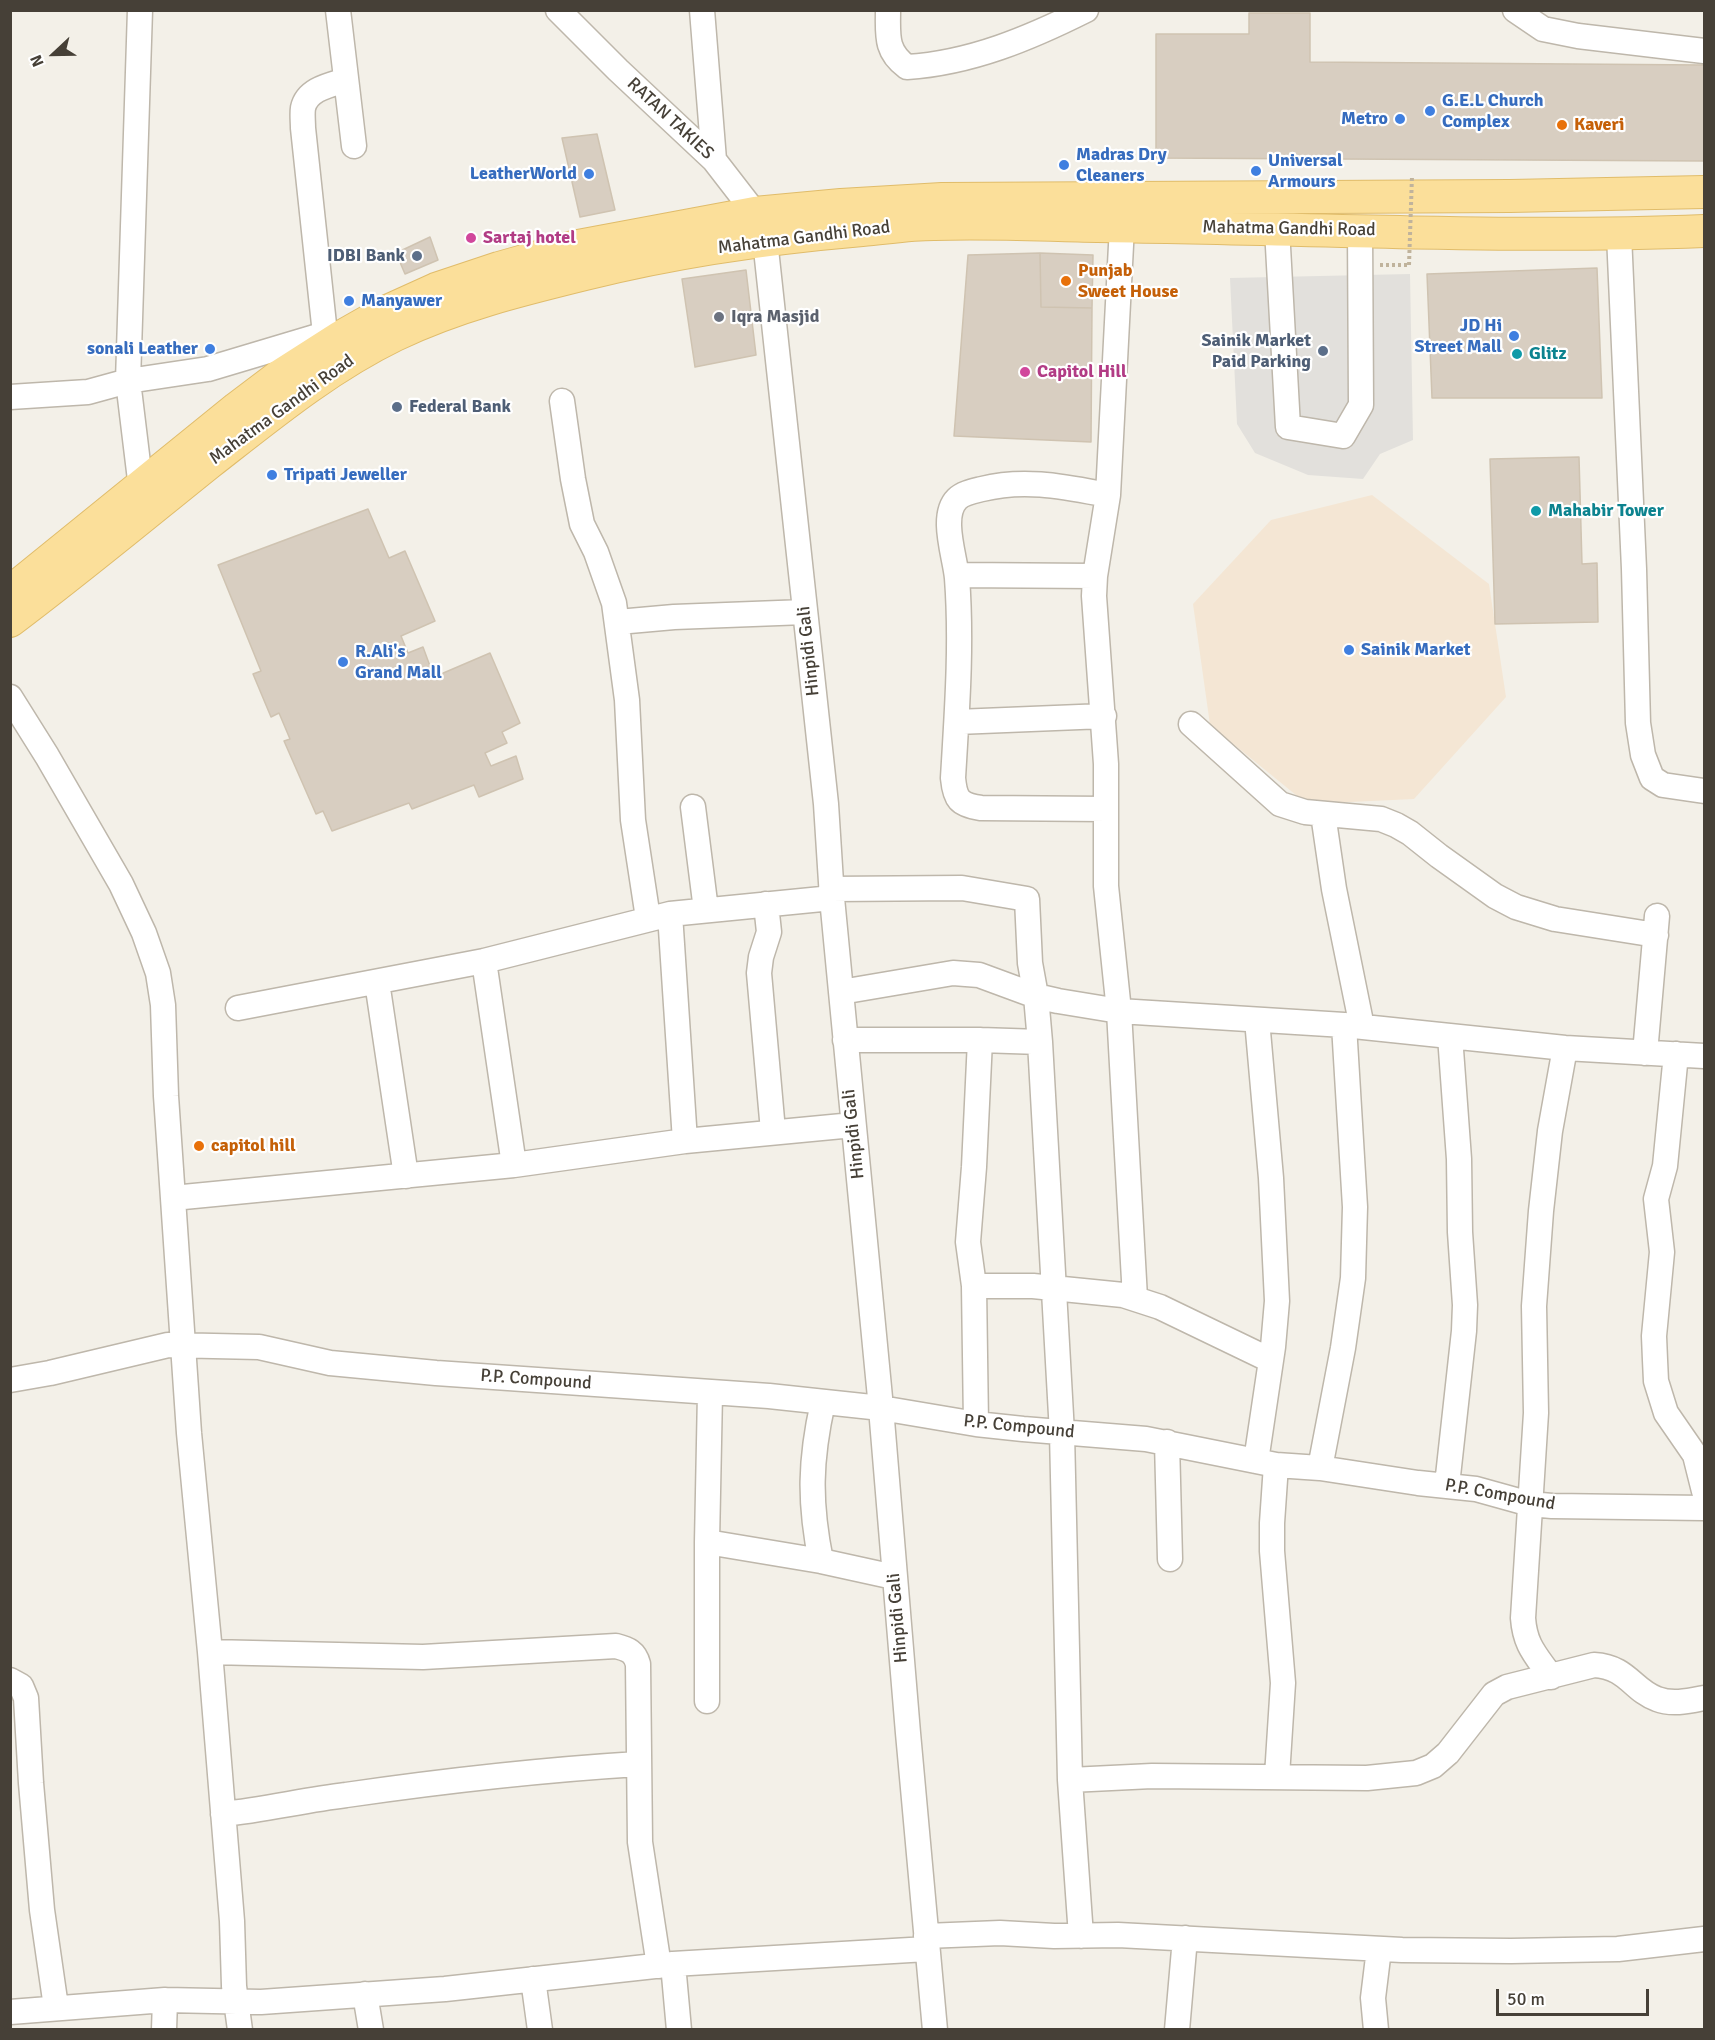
<!DOCTYPE html>
<style>
body{margin:0}
#map{position:relative;width:1715px;height:2040px;overflow:hidden;background:#f3f0e8;font-family:Signika,sans-serif}
canvas{display:block}
.frame{position:absolute;inset:0;border:12px solid #464037;pointer-events:none}
.north{position:absolute;left:24px;top:24px;width:60px;height:60px;-webkit-text-stroke:4px #fff;paint-order:stroke;rotate:248deg;font-size:16px;font-weight:700;line-height:24px;text-align:center;color:#464037}
.north::after{content:'';display:block;margin:auto;width:21px;height:27px;background:#464037;clip-path:polygon(50% 0,100% 100%,50% 72%,0 100%)}
.scale{position:absolute;left:1496px;top:1989px;width:153px;height:27px;box-sizing:border-box;border:3px solid #464037;border-top:0;padding-left:8px;font-size:18px;line-height:21px;white-space:nowrap;color:#464037;-webkit-text-stroke:4px #fff;paint-order:stroke}
</style>
<div id="map">
<canvas width="1715" height="2040"></canvas>
<div class="frame"></div>
<div class="north">N</div>
<div class="scale">50 m</div>
</div>
<script>
const context = document.querySelector('canvas').getContext('2d');
context.lineJoin = 'round';
function paint(path, color) { context.fillStyle = color; context.fill(path, 'evenodd'); }
function stroke(path, color, width, dash) { context.strokeStyle = color; context.lineWidth = width; context.lineCap = dash ? 'butt' : 'round'; context.setLineDash(dash || []); context.stroke(path); }
function write(font, color, halo, rows, align = 'center') {
  context.font = font + ' Signika,sans-serif'; context.lineWidth = 4.5; context.setLineDash([]); context.textBaseline = 'middle'; context.strokeStyle = halo; context.fillStyle = color; for (const [text, x, y, turn = 0] of rows) {
    context.save(); context.translate(x, y); context.rotate((+turn || 0) * Math.PI / 180); context.textAlign = isNaN(turn) ? turn : align; if (halo) context.strokeText(text, 0, 0); context.fillText(text, 0, 0); context.restore();
  }
}
paint(new Path2D(`
 M 1372,495 L 1489,584 L 1506,697 L 1414,799 L 1307,804 L 1210,725 L 1193,604 L 1271,520 Z`), '#f4e6d4');
paint(new Path2D(`
 M 1410,274 L 1413,440 L 1380,454 L 1363,479 L 1308,475 L 1255,453 L 1237,424 L 1230,278 Z`), '#e2e0dc');
const building = new Path2D(`
 M 1249,13 L 1310,13 L 1310,62 L 1704,65 L 1704,161 L 1156,158 L 1156,34 L 1249,34 Z
 M 597,134 L 615,210 L 580,217 L 562,138 Z
 M 430,237 L 438,260 L 405,274 L 396,253 Z
 M 1040,253 L 1093,255 L 1092,308 L 1041,307 Z
 M 1040,253 L 1041,307 L 1092,308 L 1091,442 L 954,436 L 968,255 Z
 M 1597,268 L 1602,398 L 1432,398 L 1427,274 Z
 M 746,270 L 756,355 L 695,367 L 682,279 Z
 M 1579,457 L 1582,564 L 1597,563 L 1598,622 L 1495,624 L 1490,459 Z
 M 368,509 L 389,558 L 405,551 L 435,621 L 401,636 L 408,653 L 423,647 L 434,677 L 490,653 L 520,723 L 502,732 L 507,743 L 485,753 L 491,766 L 516,756 L 523,779 L 479,797 L 474,785 L 412,809 L 409,803 L 332,831 L 323,811 L 316,814 L 284,741 L 290,739 L 279,713 L 271,717 L 253,674 L 261,671 L 218,565 Z`);
paint(building, '#d8cec1');
stroke(building, '#cfc3b1', 1.5);
const minor = new Path2D(`
 M 140,10 L 128,381 L 141,488
 M 338,10 L 354,146
 M 558,10 L 618,70 L 714,160 L 755,213 L 765,240 L 826,804 L 832,898 L 881,1408 L 908,1733 L 935,2030
 M 702,10 L 714,160
 M 888,10 C 888,35 885,51 907,67 C 971,63 1030,38 1086,10
 M 1515,10 L 1543,29 L 1578,36 L 1704,51
 M 1122,226 L 1108,495 L 1095,576 L 1094,596 L 1106,764 L 1106,886 L 1119,1011 L 1135,1298
 M 1277,229 L 1288,427 L 1343,436 L 1361,405 L 1360,230
 M 1619,235 L 1634,569 L 1638,723 L 1643,755 L 1652,778 L 1663,785 L 1704,791
 M 325,334 L 303,128 C 303,122 302,114 303,108 C 307,89 330,85 346,80
 M 10,397 L 88,392 L 128,381 L 208,369 L 325,334 L 339,338
 M 562,401 L 573,479 L 582,524 L 596,552 L 614,603 L 627,700 L 633,820 L 648,918
 M 957,575 L 1095,576
 M 618,622 L 674,617 L 805,612
 M 10,697 L 47,756 L 121,884 L 144,933 L 158,973 L 163,1005 L 166,1096 L 189,1433 L 210,1652 L 232,1921 L 234,1986 L 240,2030
 M 957,722 L 1104,716
 M 1191,724 L 1280,804 L 1305,812 L 1381,819 L 1396,825 L 1410,833 L 1439,856 L 1495,896 L 1516,907 L 1555,919 L 1656,935
 M 693,807 L 706,910
 M 1106,809 L 981,808 C 959,805 955,799 953,778 C 957,711 962,644 957,578 C 955,556 940,516 957,499 C 963,493 974,491 982,489 C 1025,478 1065,487 1108,495
 M 1323,814 L 1334,889 L 1362,1027
 M 831,889 L 962,888 L 1027,899 L 1030,963 L 1036,996 L 1040,1042 L 1062,1433 L 1070,1780 L 1081,1936
 M 766,904 L 769,932 L 761,957 L 759,973 L 773,1131
 M 670,914 L 685,1141
 M 484,961 L 514,1165
 M 377,982 L 406,1176
 M 841,992 L 953,973 L 979,975 L 1036,996 L 1058,1001 L 1119,1011 L 1344,1025 L 1565,1048 L 1704,1056
 M 238,1008 L 484,961 L 670,914 L 832,898
 M 845,1040 L 980,1040 L 1040,1042
 M 1645,1053 L 1657,916
 M 1676,1054 L 1665,1166 L 1656,1199 L 1662,1252 L 1654,1336 L 1655,1360 L 1656,1381 L 1666,1413 L 1695,1455 L 1704,1491
 M 173,1198 L 514,1165 L 685,1141 L 853,1125
 M 974,1286 L 1033,1286 L 1123,1295 L 1160,1307 L 1270,1360
 M 10,1380 L 50,1373 L 168,1345 L 259,1347 L 330,1363 L 436,1373 L 769,1396 L 881,1408 L 976,1424 L 1023,1429 L 1146,1439 L 1276,1465 L 1320,1468 L 1418,1483 L 1476,1489 L 1530,1504 L 1552,1506 L 1704,1508
 M 976,1424 L 974,1286 L 968,1242 L 974,1167 L 980,1040
 M 1167,1442 L 1170,1559
 M 1256,1461 L 1273,1347 L 1277,1301 L 1271,1178 L 1257,1020
 M 1276,1465 L 1272,1523 L 1272,1551 L 1283,1683 L 1277,1776
 M 1320,1468 L 1343,1348 L 1353,1278 L 1355,1207 L 1344,1025
 M 1447,1485 L 1464,1331 L 1465,1305 L 1460,1232 L 1459,1159 L 1450,1036
 M 707,1542 L 821,1561 L 894,1577
 M 821,1561 C 809,1502 810,1460 823,1402
 M 210,1652 L 423,1657 L 616,1646 C 628,1649 635,1652 638,1664 L 640,1842 L 659,1966
 M 1551,1677 C 1536,1655 1525,1646 1523,1618 L 1536,1413 L 1534,1306 L 1541,1211 L 1550,1131 L 1565,1048
 M 10,1680 L 21,1686 L 26,1698 L 31,1783 L 42,1910 L 56,2007
 M 707,1701 L 707,1542 L 710,1393
 M 1070,1780 L 1152,1776 L 1367,1778 L 1416,1773 L 1433,1766 L 1448,1753 L 1494,1694 L 1507,1687 L 1594,1665 C 1628,1667 1632,1690 1657,1699 C 1672,1705 1689,1701 1704,1698
 M 223,1814 C 264,1810 304,1800 346,1795 C 443,1781 540,1770 638,1764
 M 926,1936 L 1000,1933 L 1054,1936 L 1118,1935 L 1402,1950 L 1511,1951 L 1618,1949 L 1704,1939
 M 673,1964 L 679,2030
 M 533,1979 L 540,2030
 M 365,1994 L 371,2030
 M 10,2012 L 165,2000 L 261,2002 L 445,1989 L 673,1964 L 927,1949
 M 164,2030 L 165,2000
 M 1177,2030 L 1185,1938
 M 1376,2030 L 1373,1998 L 1379,1949`);
const major = new Path2D(`
 M 10,592 L 237,408 L 278,377 L 339,338 L 383,313 L 436,289 L 499,268 L 573,247 L 755,213 L 841,205 L 942,199 L 1510,196 L 1704,192
 M 10,621 C 78,570 143,516 209,463 C 268,417 327,368 395,335 C 455,306 520,290 585,274 C 676,251 769,238 862,230 C 886,228 910,224 934,224 C 988,222 1043,225 1097,226 C 1300,228 1502,239 1704,231`);
stroke(minor, '#beb7ab', 27);
stroke(major, '#e0bc6a', 34);
stroke(new Path2D(`
 M 1380,265 L 1409,265`), '#c0b39c', 4, [3, 3]);
stroke(minor, '#fff', 24);
stroke(major, '#fbdf9a', 32);
stroke(new Path2D(`
 M 1409,265 L 1412,176`), '#c0b39c', 4, [3, 3]);
for (const [x, y, r, color] of [
 [1430,111,6,"#3f7fe0"],
 [1400,119,6,"#3f7fe0"],
 [1562,125,6,"#e8710a"],
 [1064,165,6,"#3f7fe0"],
 [1256,171,6,"#3f7fe0"],
 [589,174,6,"#3f7fe0"],
 [471,238,6,"#d1479c"],
 [417,256,6,"#5c6f8a"],
 [1066,281,6,"#e8710a"],
 [349,301,6,"#3f7fe0"],
 [719,317,6,"#6b7280"],
 [1514,336,6,"#3f7fe0"],
 [210,349,6,"#3f7fe0"],
 [1323,351,6,"#5c6f8a"],
 [1517,354,6,"#0f9aa8"],
 [1025,372,6,"#d1479c"],
 [397,407,6,"#5c6f8a"],
 [272,475,6,"#3f7fe0"],
 [1536,511,6,"#0f9aa8"],
 [1349,650,6,"#3f7fe0"],
 [343,662,6,"#3f7fe0"],
 [199,1146,6,"#e8710a"]
]) { const dot = new Path2D(); dot.arc(x, y, r, 0, 2 * Math.PI); context.fillStyle = color; context.fill(dot); stroke(dot, '#fff', 2); }
write('bold 18px', '#366cbe', '#fff', [
 ["G.E.L Church",1442,101],
 ["Complex",1442,122],
 ["Metro",1388,119,"right"],
 ["Madras Dry",1076,155],
 ["Cleaners",1076,176],
 ["Universal",1268,161],
 ["Armours",1268,182],
 ["LeatherWorld",577,174,"right"],
 ["Manyawer",361,301],
 ["JD Hi",1502,326,"right"],
 ["Street Mall",1502,347,"right"],
 ["sonali Leather",198,349,"right"],
 ["Tripati Jeweller",284,475],
 ["Sainik Market",1361,650],
 ["R.Ali's",355,652],
 ["Grand Mall",355,673]
], 'left');
write('18px', '#464037', '#fff', [
 ["RATAN TAKIES",670,119,43],
 ["Mahatma Gandhi Road",1289,229,1],
 ["Mahatma Gandhi Road",804,238,-7],
 ["Mahatma Gandhi Road",282,410,-36],
 ["Hinpidi Gali",809,651,-96],
 ["Hinpidi Gali",854,1134,-96],
 ["P.P. Compound",536,1380,4],
 ["P.P. Compound",1019,1427,6],
 ["P.P. Compound",1500,1495,10],
 ["Hinpidi Gali",898,1618,-95]
]);
write('bold 18px', '#c56008', '#fff', [
 ["Kaveri",1574,125],
 ["Punjab",1078,271],
 ["Sweet House",1078,292],
 ["capitol hill",211,1146]
], 'left');
write('bold 18px', '#b23c85', '#fff', [
 ["Sartaj hotel",483,238],
 ["Capitol Hill",1037,372]
], 'left');
write('bold 18px', '#4e5e75', '#fff', [
 ["IDBI Bank",405,256],
 ["Sainik Market",1311,341],
 ["Paid Parking",1311,362],
 ["Federal Bank",409,407,"left"]
], 'right');
write('bold 18px', '#5b616d', '#fff', [
 ["Iqra Masjid",731,317]
], 'left');
write('bold 18px', '#0d838f', '#fff', [
 ["Glitz",1529,354],
 ["Mahabir Tower",1548,511]
], 'left');
</script>
